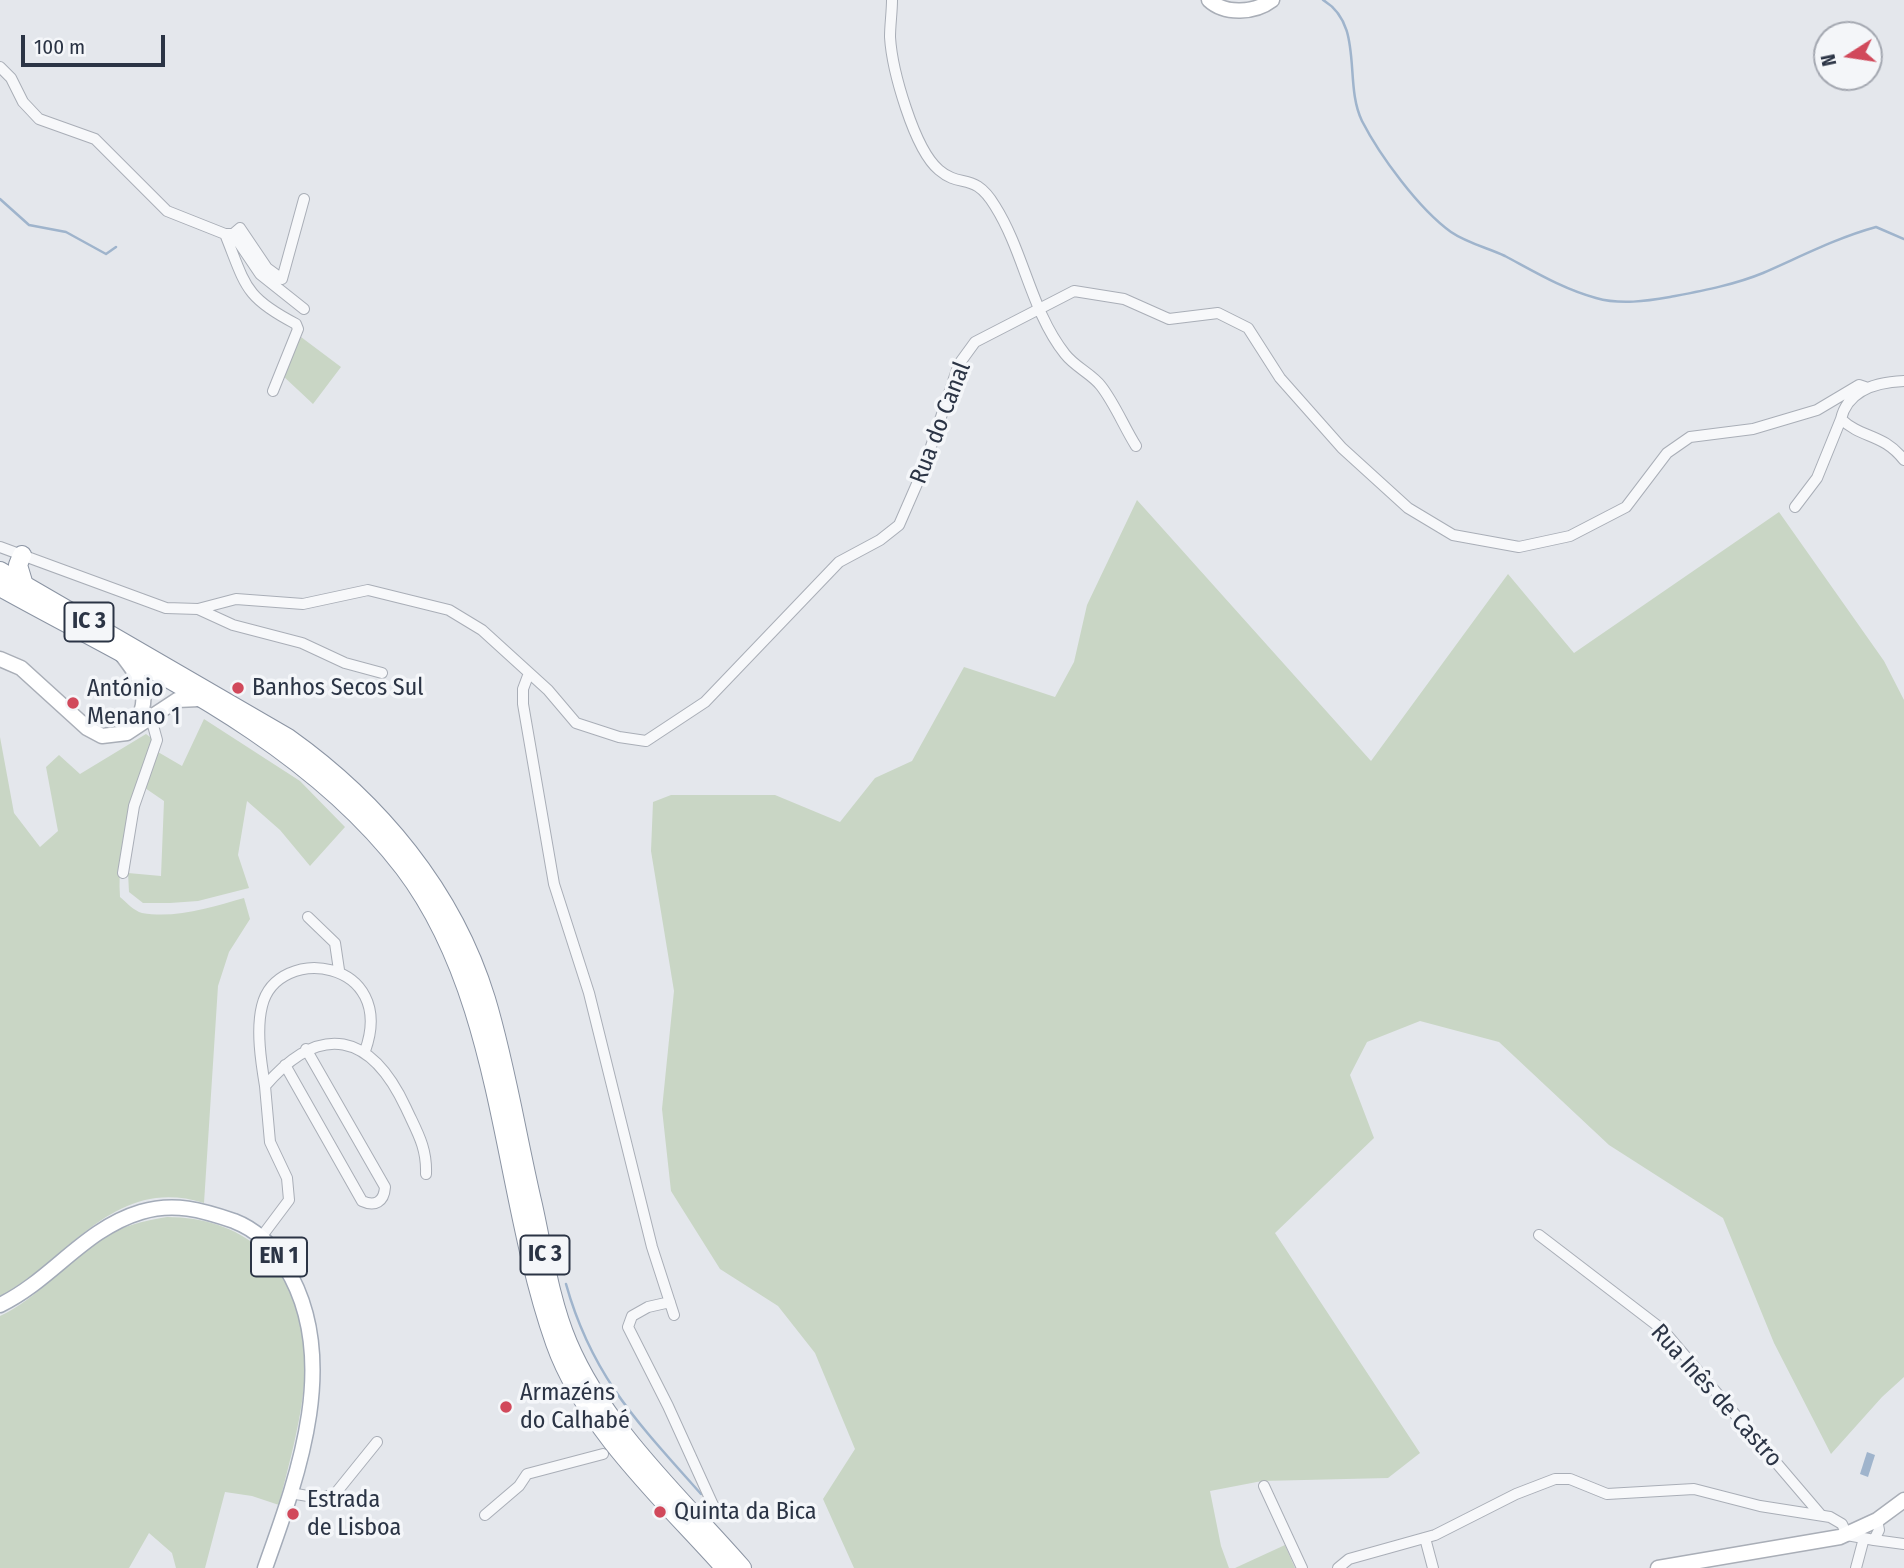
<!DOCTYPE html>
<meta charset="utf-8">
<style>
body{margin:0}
#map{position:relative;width:1904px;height:1568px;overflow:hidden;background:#e4e7ec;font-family:"Fira Sans Condensed",sans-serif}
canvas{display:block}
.north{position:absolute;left:1813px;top:21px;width:70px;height:70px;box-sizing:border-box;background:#f4f6f9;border:2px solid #a4a8b1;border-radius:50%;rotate:258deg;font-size:19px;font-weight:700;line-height:28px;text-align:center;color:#2b3445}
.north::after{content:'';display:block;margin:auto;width:24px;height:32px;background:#d1495b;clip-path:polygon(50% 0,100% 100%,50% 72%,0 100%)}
.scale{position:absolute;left:21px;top:35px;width:144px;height:32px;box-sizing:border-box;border:4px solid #2b3445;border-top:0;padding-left:9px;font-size:21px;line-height:24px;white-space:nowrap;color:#2b3445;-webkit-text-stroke:5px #f4f6f9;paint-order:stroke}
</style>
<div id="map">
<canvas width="1904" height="1568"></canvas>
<div class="north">N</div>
<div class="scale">100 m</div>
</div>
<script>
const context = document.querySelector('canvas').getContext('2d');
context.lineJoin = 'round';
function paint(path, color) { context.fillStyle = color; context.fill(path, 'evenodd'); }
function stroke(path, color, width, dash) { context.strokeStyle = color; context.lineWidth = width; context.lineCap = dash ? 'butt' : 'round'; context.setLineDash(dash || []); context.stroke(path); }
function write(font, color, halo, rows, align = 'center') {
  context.font = font + ' "Fira Sans Condensed",sans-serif'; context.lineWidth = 7; context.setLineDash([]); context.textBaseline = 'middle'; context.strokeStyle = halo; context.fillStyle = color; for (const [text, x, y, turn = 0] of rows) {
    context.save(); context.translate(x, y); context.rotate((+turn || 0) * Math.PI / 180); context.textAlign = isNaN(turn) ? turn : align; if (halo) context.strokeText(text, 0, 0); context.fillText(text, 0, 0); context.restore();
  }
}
paint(new Path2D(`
 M 301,337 L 341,367 L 313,404 L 282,375 Z
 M 1137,500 L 1371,761 L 1508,574 L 1574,653 L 1779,512 L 1884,661 L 1904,700 L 1904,1377 L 1882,1397 L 1831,1454 L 1774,1343 L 1723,1218 L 1609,1145 L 1499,1042 L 1420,1021 L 1367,1042 L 1350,1075 L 1374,1138 L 1275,1233 L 1420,1453 L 1388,1478 L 1262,1481 L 1210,1491 L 1221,1546 L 1229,1568 L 854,1568 L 823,1499 L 855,1449 L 815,1353 L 778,1306 L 720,1269 L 671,1191 L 662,1109 L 674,991 L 651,851 L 653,802 L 671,795 L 775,795 L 840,822 L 875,778 L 912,761 L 964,667 L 1055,697 L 1074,662 L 1087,605 Z
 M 204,719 L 300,781 L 345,827 L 310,866 L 280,830 L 247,801 L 238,855 L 249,888 L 198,901 L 170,903 L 143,903 L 129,892 L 128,873 L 161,876 L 164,801 L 145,788 L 158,752 L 182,766 Z
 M 146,734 L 154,740 C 134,792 117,841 120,897 C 126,902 134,911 142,913 C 176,919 212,907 244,898 L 250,919 L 229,952 L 218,986 L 204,1203 C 112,1174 67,1263 0,1296 L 0,737 L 14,813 L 40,847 L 58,831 L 46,767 L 59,755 L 80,774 Z
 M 167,1217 C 241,1217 295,1261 304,1337 C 310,1393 292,1451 279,1505 L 252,1496 L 225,1492 L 205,1568 L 176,1568 L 172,1553 L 149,1533 L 129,1568 L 0,1568 L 0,1316 C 39,1298 64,1263 100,1239 C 120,1226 144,1221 167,1217 Z
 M 1285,1545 L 1295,1568 L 1235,1568 Z`), '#c9d6c5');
paint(new Path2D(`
 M 1867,1452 L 1875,1455 L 1868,1477 L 1860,1474 Z`), '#9fb4cc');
stroke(new Path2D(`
 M 1323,0 C 1365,25 1343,82 1362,121 C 1380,156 1419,209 1451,232 C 1467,243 1488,248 1505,256 C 1535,272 1563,289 1596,298 C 1620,305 1647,301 1670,297 C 1701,291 1734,285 1763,273 C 1800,257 1836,238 1876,227 L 1904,239
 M 0,199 L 29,225 L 66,232 L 106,254 L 116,247
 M 566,1284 C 592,1377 639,1424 701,1494`), '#9fb4cc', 2.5);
const street = new Path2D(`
 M 892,0 C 892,12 890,25 890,37 C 892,70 914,149 939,170 C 961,189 974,171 995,206 C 1024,252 1031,311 1065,354 C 1075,367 1092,374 1101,386 C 1115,404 1124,427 1136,446
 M 0,67 L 11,78 L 23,102 L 39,119 L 95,139 L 167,211 L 225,234 L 233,234 L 240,228 L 267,268 L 282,279 L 304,199
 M 225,234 C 246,286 244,297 296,324 L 298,329 L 273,391
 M 233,234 L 260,274 L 304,309
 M 1904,381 C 1878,382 1848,389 1841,419 C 1862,439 1883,433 1904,460
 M 1795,507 L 1817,478 L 1841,419
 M 0,547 L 166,608 L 198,609 L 236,599 L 303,604 L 368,590 L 449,610 L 482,630 L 548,690 L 576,723 L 619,737 L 646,741 L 705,702 L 839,562 L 880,540 L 899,525 L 923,470 L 959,364 L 975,342 L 1074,291 L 1124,299 L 1169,319 L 1218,313 L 1248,328 L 1280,378 L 1342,448 L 1408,508 L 1453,535 L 1519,547 L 1570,536 L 1626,507 L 1667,453 L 1690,437 L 1753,429 L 1817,410 L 1859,385 L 1865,387
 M 198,609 L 233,625 L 302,643 L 345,663 L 382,673
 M 529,673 L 523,689 L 523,704 L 554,884 L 589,993 L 652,1247 L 674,1315
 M 123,873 L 134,806 L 157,740 L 151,718
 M 308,917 L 335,943 L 339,970
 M 285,1065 L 362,1201 C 375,1207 384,1202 385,1187 L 306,1049
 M 265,1086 C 261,1062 256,1030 262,1006 C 277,943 398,959 365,1051
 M 1539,1235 L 1663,1330 L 1820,1514
 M 262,1236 L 289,1200 L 287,1178 L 270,1142 L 265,1086 C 321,1021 371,1033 406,1108 C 417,1132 427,1147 426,1174
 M 670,1302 L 648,1307 L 632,1316 L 628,1327 L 668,1406 L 718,1516
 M 1264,1486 L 1302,1568
 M 290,1493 L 320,1498 L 335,1494 L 377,1442
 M 485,1515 L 519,1486 L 527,1474 L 603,1454
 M 1425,1538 L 1433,1568
 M 1874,1540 L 1904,1544
 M 1338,1568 L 1349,1559 L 1435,1535 L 1516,1494 L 1555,1479 L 1570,1479 L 1607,1494 L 1694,1489 L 1760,1506 L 1830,1517 L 1842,1524 L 1847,1535 L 1874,1540 L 1879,1530 L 1877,1520
 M 1856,1568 L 1864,1538`);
const secondary = new Path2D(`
 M 1209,0 C 1225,15 1255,13 1272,0
 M 122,655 C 143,682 152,696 134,728
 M 0,659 L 21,668 L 87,728 L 102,736 L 127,733 L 177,700 L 199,699
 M 1658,1568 L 1840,1537 L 1877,1520 L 1904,1500`);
const primary = new Path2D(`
 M 0,1305 C 52,1280 84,1229 141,1212 C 174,1202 202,1210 234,1221 C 257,1230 272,1245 285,1266 C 342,1357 298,1476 265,1568`);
const highway = new Path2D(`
 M 22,555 L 18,565 L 24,585
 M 0,571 L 288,738 C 378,802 453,891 486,999 C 506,1065 517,1137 533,1205 C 543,1250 550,1301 568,1343 C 605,1430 681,1498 742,1568
 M 0,587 C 142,666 303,736 404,868 C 504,1000 501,1190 555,1343 C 585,1428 666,1502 725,1568`);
stroke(street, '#a9aeb7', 12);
stroke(secondary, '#a9aeb7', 17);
stroke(primary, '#a3abb8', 17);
stroke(highway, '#8b94a3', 20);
stroke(street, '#f7f8fa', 10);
stroke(secondary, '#fff', 14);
stroke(primary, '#fff', 14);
stroke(highway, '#fff', 18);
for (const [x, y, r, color] of [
 [238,688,7,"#d1495b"],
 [73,703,7,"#d1495b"],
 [506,1407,7,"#d1495b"],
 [660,1512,7,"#d1495b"],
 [293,1514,7,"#d1495b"]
]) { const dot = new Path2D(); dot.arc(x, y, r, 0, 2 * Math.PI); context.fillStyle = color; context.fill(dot); stroke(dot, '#f4f6f9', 2.5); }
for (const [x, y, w] of [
 [89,622,49],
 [545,1255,49],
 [279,1257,56]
]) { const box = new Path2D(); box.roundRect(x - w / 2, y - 19.5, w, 39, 5); context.fillStyle = '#f4f6f9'; context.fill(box); stroke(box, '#2b3445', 2); }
write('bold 23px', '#2b3445', null, [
 ["IC 3",89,622],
 ["IC 3",545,1255],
 ["EN 1",279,1257]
]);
write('24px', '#2b3445', '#f4f6f9', [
 ["Rua do Canal",941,423,-69],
 ["Rua Inês de Castro",1716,1396,48]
]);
write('24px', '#2b3445', '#f4f6f9', [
 ["Banhos Secos Sul",252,688],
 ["António",87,689],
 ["Menano 1",87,717],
 ["Armazéns",520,1393],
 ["do Calhabé",520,1421],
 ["Estrada",307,1500],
 ["de Lisboa",307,1528],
 ["Quinta da Bica",674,1512]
], 'left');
</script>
